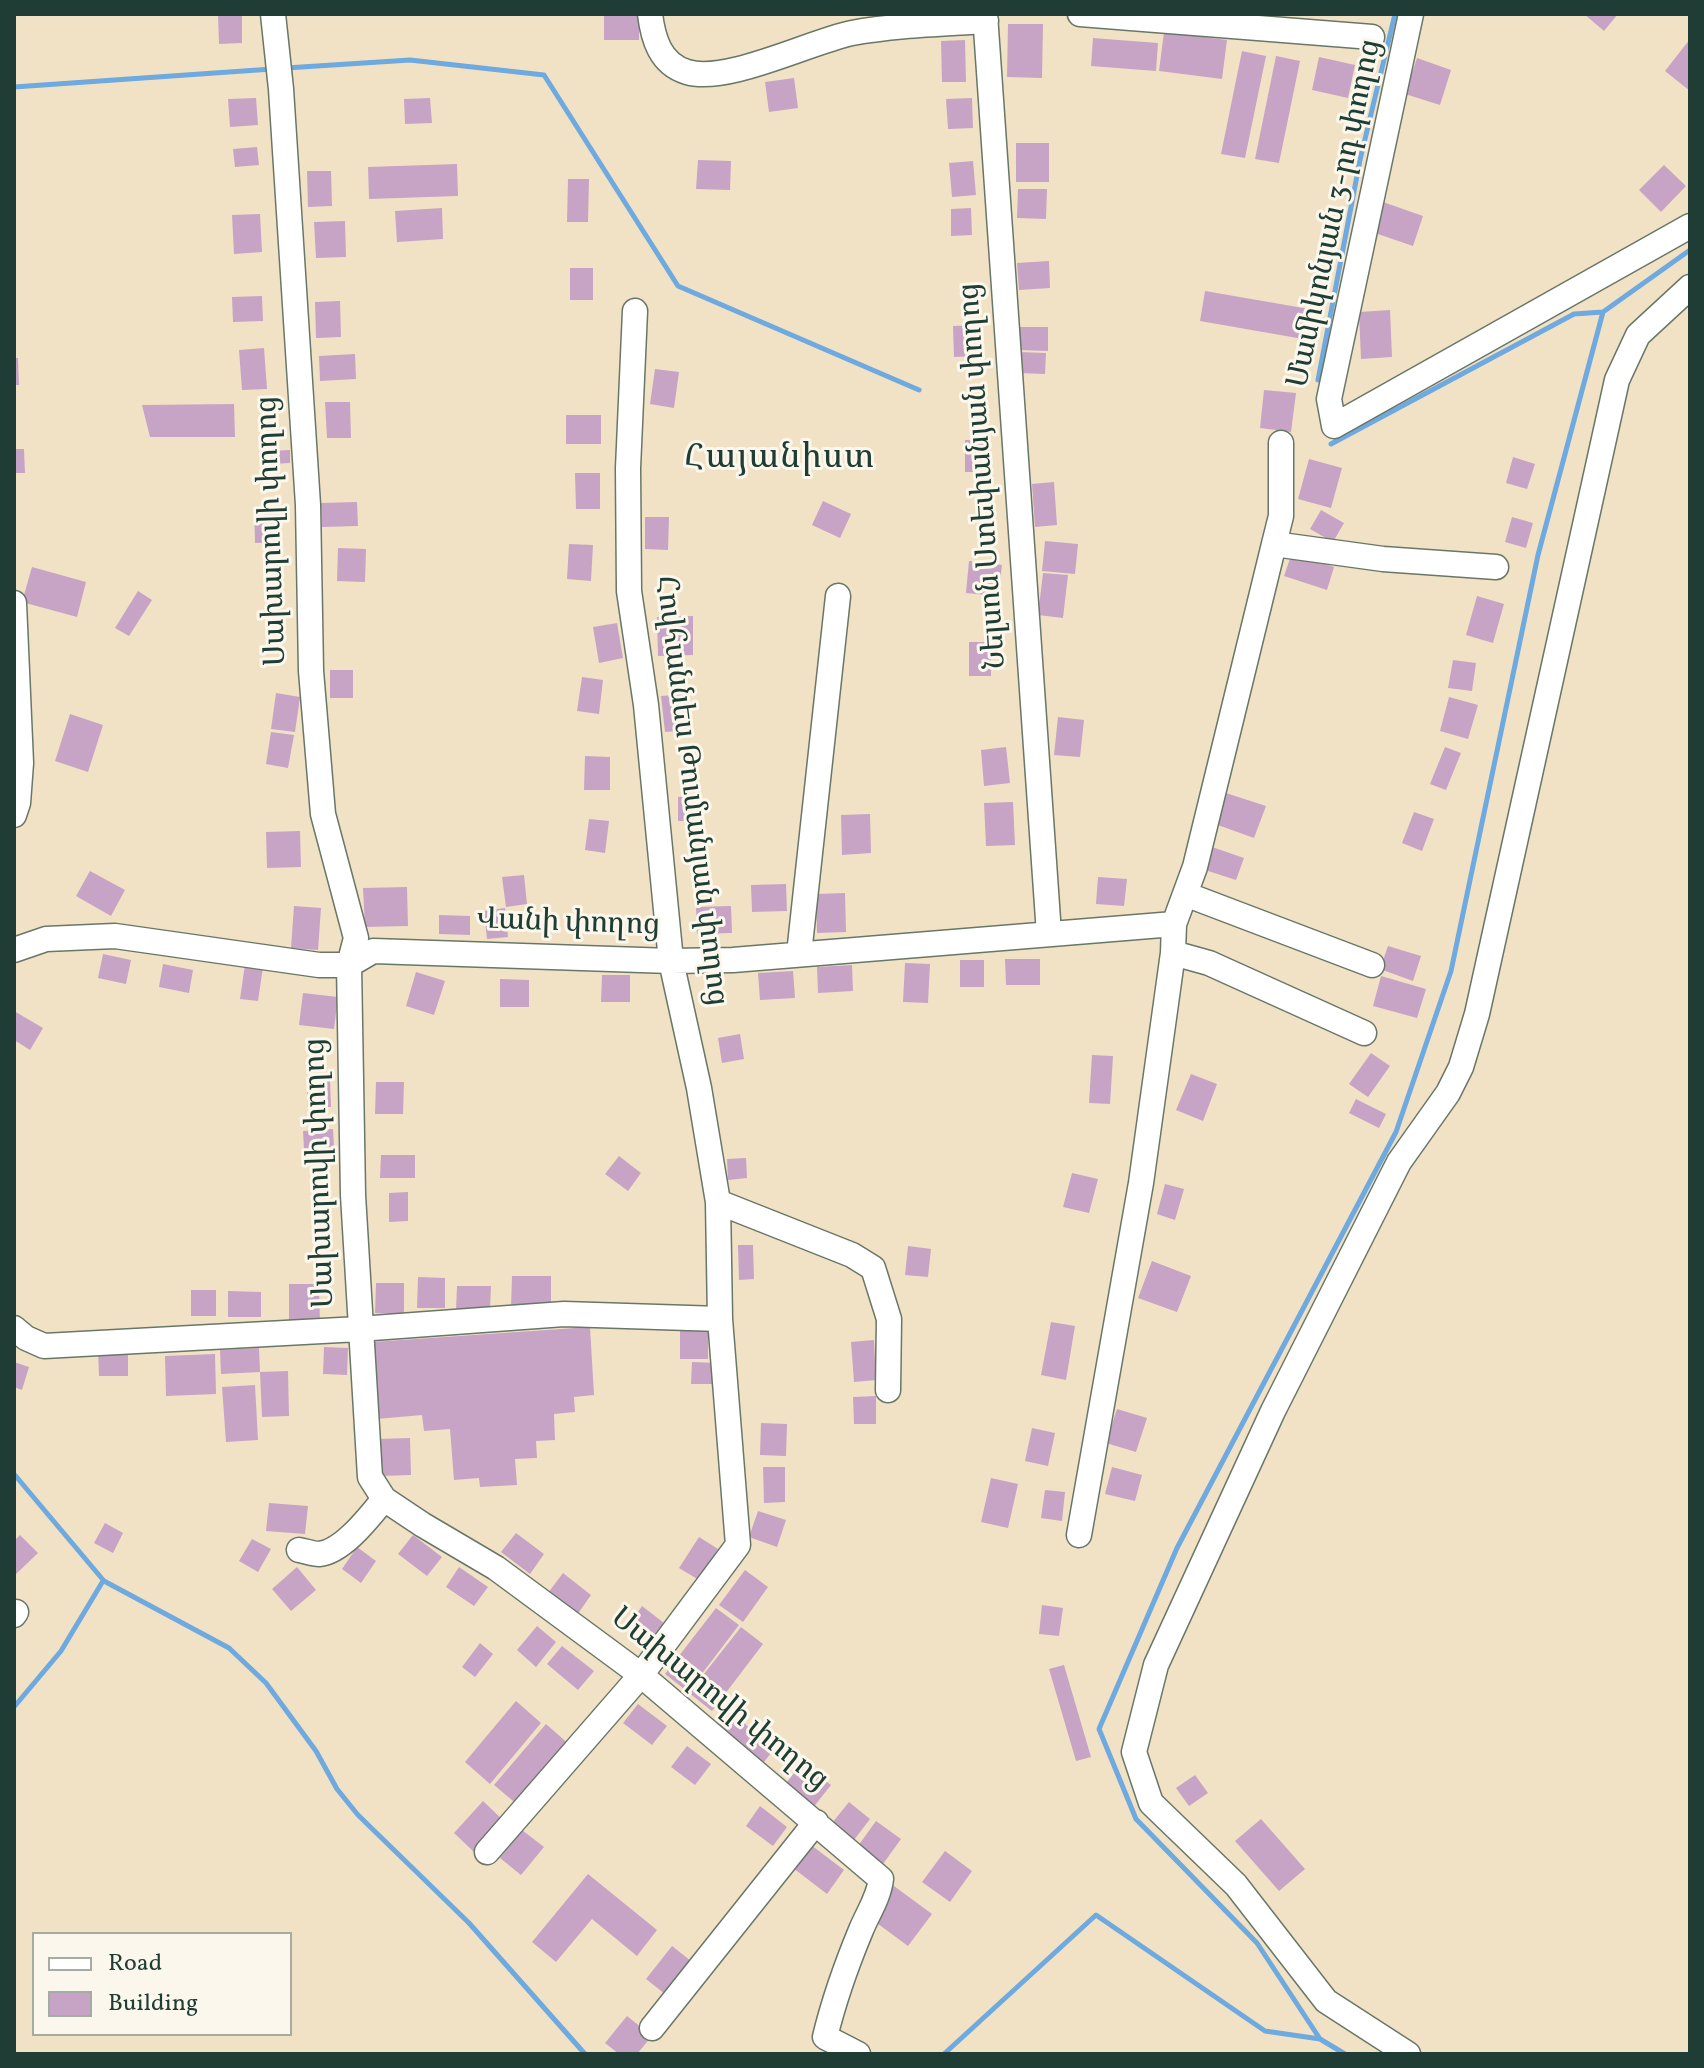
<!DOCTYPE html>
<meta charset="utf-8">
<style>
body{margin:0}
#map{position:relative;width:1704px;height:2068px;overflow:hidden;background:#f1e2c5;font-family:Vollkorn,serif}
canvas{display:block}
.frame{position:absolute;inset:0;border:16px solid #1f3d34;pointer-events:none}
.legend{position:absolute;left:32px;top:1932px;width:260px;height:104px;box-sizing:border-box;background:#fbf7ec;border:2px solid #a3ada2;margin:0;padding:10px 14px;list-style:none;font-size:24px;color:#1f3d34}
.legend li{display:flex;align-items:center;gap:16px;height:40px}
.legend b{width:40px;border:2px solid #a3ada2}
</style>
<div id="map">
<canvas width="1704" height="2068"></canvas>
<div class="frame"></div>
<ul class="legend">
<li><b style="height:10px;background:#fff"></b>Road</li>
<li><b style="height:22px;background:#c7a4c5"></b>Building</li>
</ul>
</div>
<script>
const context = document.querySelector('canvas').getContext('2d');
context.lineJoin = 'round';
function stroke(path, color, width, dash) { context.strokeStyle = color; context.lineWidth = width; context.lineCap = dash ? 'butt' : 'round'; context.setLineDash(dash || []); context.stroke(path); }
function paint(path, color) { context.fillStyle = color; context.fill(path, 'evenodd'); }
function write(font, color, halo, rows, align = 'center') {
  context.font = font + ' Vollkorn,"Noto Serif Armenian",serif'; context.lineWidth = 6; context.setLineDash([]); context.textBaseline = 'middle'; context.strokeStyle = halo; context.fillStyle = color; for (const [text, x, y, turn = 0] of rows) {
    context.save(); context.translate(x, y); context.rotate((+turn || 0) * Math.PI / 180); context.textAlign = isNaN(turn) ? turn : align; if (halo) context.strokeText(text, 0, 0); context.fillText(text, 0, 0); context.restore();
  }
}
stroke(new Path2D(`
 M 286,68 L 410,60 L 544,75 L 678,286 L 919,390
 M 14,87 L 272,69
 M 1318,380 L 1360,160 L 1395,14
 M 1331,444 L 1574,314 L 1603,312
 M 14,1474 L 104,1581 L 229,1648 L 266,1683 L 316,1751 L 337,1789 L 358,1815 L 469,1923 L 585,2054
 M 14,1707 L 61,1651 L 103,1581
 M 1320,2039 L 1257,1943 L 1136,1819 L 1099,1729 L 1177,1548 L 1396,1132 L 1451,971 L 1538,555 L 1603,312 L 1690,250
 M 944,2054 L 1096,1915 L 1265,2031 L 1320,2039 L 1345,2054`), '#6ea9df', 5);
paint(new Path2D(`
 M 218,14 L 242,14 L 242,43 L 219,44 Z
 M 604,14 L 639,14 L 639,40 L 604,40 Z
 M 1584,14 L 1618,14 L 1604,31 Z
 M 1008,24 L 1043,24 L 1042,78 L 1007,77 Z
 M 1164,32 L 1227,40 L 1222,79 L 1159,71 Z
 M 1093,38 L 1158,43 L 1156,71 L 1091,66 Z
 M 1690,39 L 1690,91 L 1665,71 Z
 M 965,40 L 966,82 L 942,82 L 941,41 Z
 M 1242,51 L 1266,56 L 1245,158 L 1221,154 Z
 M 1276,56 L 1300,61 L 1279,163 L 1255,159 Z
 M 1319,57 L 1355,65 L 1348,98 L 1312,90 Z
 M 1417,58 L 1451,70 L 1440,105 L 1405,94 Z
 M 794,78 L 798,108 L 769,112 L 765,82 Z
 M 256,98 L 258,125 L 230,127 L 228,99 Z
 M 430,98 L 432,123 L 405,124 L 404,99 Z
 M 972,98 L 973,128 L 948,129 L 946,99 Z
 M 1016,143 L 1049,143 L 1049,182 L 1016,182 Z
 M 257,147 L 259,165 L 235,167 L 233,149 Z
 M 698,160 L 731,161 L 730,190 L 696,189 Z
 M 973,161 L 976,195 L 952,197 L 949,163 Z
 M 457,164 L 458,196 L 369,199 L 368,167 Z
 M 1664,165 L 1686,186 L 1661,212 L 1639,190 Z
 M 307,171 L 331,171 L 332,206 L 308,207 Z
 M 568,179 L 589,179 L 588,222 L 567,222 Z
 M 1018,189 L 1047,189 L 1046,219 L 1017,218 Z
 M 1380,201 L 1423,216 L 1413,246 L 1369,231 Z
 M 442,208 L 443,239 L 397,242 L 395,211 Z
 M 971,208 L 972,235 L 951,236 L 951,209 Z
 M 260,214 L 262,252 L 234,254 L 232,215 Z
 M 345,221 L 346,257 L 316,258 L 314,222 Z
 M 1049,261 L 1050,288 L 1019,290 L 1017,263 Z
 M 570,268 L 593,268 L 593,300 L 570,300 Z
 M 1205,291 L 1309,309 L 1303,339 L 1200,321 Z
 M 262,296 L 263,321 L 233,322 L 232,297 Z
 M 340,301 L 341,337 L 316,338 L 315,302 Z
 M 1390,310 L 1392,357 L 1361,359 L 1359,312 Z
 M 979,325 L 980,356 L 954,357 L 953,326 Z
 M 1018,327 L 1048,327 L 1048,351 L 1017,350 Z
 M 264,348 L 267,389 L 242,390 L 239,350 Z
 M 1019,352 L 1046,353 L 1045,374 L 1018,373 Z
 M 355,354 L 356,379 L 320,381 L 319,356 Z
 M 14,358 L 18,358 L 19,385 L 14,385 Z
 M 655,369 L 679,372 L 674,408 L 650,404 Z
 M 1264,390 L 1296,393 L 1291,432 L 1260,428 Z
 M 325,402 L 350,402 L 351,438 L 327,438 Z
 M 234,404 L 235,437 L 150,437 L 142,405 Z
 M 566,415 L 601,415 L 601,444 L 566,444 Z
 M 965,440 L 991,440 L 991,472 L 965,472 Z
 M 14,449 L 24,449 L 25,473 L 14,473 Z
 M 290,450 L 290,463 L 271,464 L 271,451 Z
 M 1513,457 L 1535,464 L 1527,489 L 1506,483 Z
 M 1309,459 L 1342,468 L 1331,508 L 1298,499 Z
 M 575,473 L 600,473 L 600,509 L 576,509 Z
 M 1054,482 L 1057,525 L 1035,527 L 1032,484 Z
 M 823,501 L 851,514 L 840,538 L 812,525 Z
 M 357,502 L 358,526 L 322,527 L 321,503 Z
 M 279,506 L 280,542 L 255,543 L 254,507 Z
 M 1321,510 L 1344,523 L 1333,542 L 1310,529 Z
 M 645,517 L 669,517 L 668,550 L 645,549 Z
 M 1512,517 L 1533,523 L 1526,548 L 1505,542 Z
 M 1045,541 L 1078,544 L 1075,574 L 1042,571 Z
 M 569,544 L 593,545 L 591,581 L 567,579 Z
 M 338,548 L 366,549 L 365,582 L 337,581 Z
 M 1292,553 L 1334,567 L 1327,590 L 1284,576 Z
 M 969,561 L 1002,565 L 998,596 L 966,593 Z
 M 32,567 L 86,582 L 77,617 L 22,602 Z
 M 1043,573 L 1068,575 L 1063,618 L 1038,615 Z
 M 138,591 L 152,600 L 129,636 L 115,628 Z
 M 1477,596 L 1504,604 L 1493,643 L 1466,635 Z
 M 693,616 L 693,655 L 658,656 L 657,617 Z
 M 617,623 L 623,658 L 599,663 L 593,627 Z
 M 969,642 L 991,642 L 991,676 L 969,676 Z
 M 1453,660 L 1476,663 L 1472,691 L 1448,688 Z
 M 330,670 L 353,670 L 353,698 L 330,698 Z
 M 582,677 L 603,680 L 599,714 L 577,711 Z
 M 276,693 L 300,697 L 295,732 L 271,729 Z
 M 684,694 L 688,730 L 665,732 L 661,696 Z
 M 1449,697 L 1478,705 L 1468,739 L 1440,731 Z
 M 70,714 L 103,725 L 88,772 L 55,761 Z
 M 1058,717 L 1084,720 L 1080,757 L 1054,755 Z
 M 271,732 L 294,735 L 288,768 L 266,764 Z
 M 1006,747 L 1010,783 L 984,786 L 981,750 Z
 M 1445,747 L 1461,753 L 1446,790 L 1430,784 Z
 M 585,756 L 610,757 L 610,790 L 584,790 Z
 M 1226,793 L 1266,806 L 1254,838 L 1215,824 Z
 M 694,796 L 694,821 L 678,821 L 678,797 Z
 M 1013,802 L 1015,845 L 986,846 L 984,803 Z
 M 1414,812 L 1434,819 L 1422,851 L 1402,843 Z
 M 870,814 L 871,853 L 842,855 L 841,815 Z
 M 589,819 L 609,821 L 605,853 L 585,850 Z
 M 300,831 L 301,867 L 267,868 L 266,832 Z
 M 1209,846 L 1244,858 L 1236,880 L 1202,869 Z
 M 90,871 L 125,890 L 111,916 L 76,896 Z
 M 524,875 L 527,904 L 506,907 L 502,877 Z
 M 1098,877 L 1127,879 L 1124,906 L 1096,904 Z
 M 786,884 L 787,911 L 752,912 L 751,885 Z
 M 407,887 L 408,926 L 365,927 L 363,888 Z
 M 845,893 L 846,932 L 817,933 L 816,894 Z
 M 294,906 L 321,908 L 318,950 L 291,948 Z
 M 731,906 L 732,933 L 697,934 L 696,907 Z
 M 505,908 L 508,937 L 487,939 L 484,911 Z
 M 439,915 L 470,916 L 470,935 L 439,934 Z
 M 1388,946 L 1421,956 L 1413,981 L 1380,969 Z
 M 103,954 L 131,960 L 126,984 L 98,978 Z
 M 1005,959 L 1040,959 L 1040,985 L 1006,985 Z
 M 960,960 L 984,960 L 984,987 L 960,987 Z
 M 905,963 L 930,964 L 928,1003 L 903,1002 Z
 M 163,964 L 193,970 L 189,993 L 159,987 Z
 M 245,964 L 263,967 L 258,1001 L 240,999 Z
 M 852,965 L 853,991 L 818,993 L 817,967 Z
 M 793,971 L 795,998 L 760,1000 L 758,973 Z
 M 416,972 L 445,981 L 434,1015 L 406,1006 Z
 M 602,975 L 630,975 L 630,1002 L 601,1002 Z
 M 1381,976 L 1426,989 L 1417,1018 L 1373,1006 Z
 M 500,979 L 529,980 L 529,1007 L 500,1007 Z
 M 303,993 L 338,997 L 334,1029 L 299,1025 Z
 M 14,1011 L 43,1028 L 30,1050 L 14,1040 Z
 M 740,1034 L 744,1059 L 722,1063 L 718,1038 Z
 M 1371,1053 L 1390,1066 L 1368,1097 L 1349,1084 Z
 M 1092,1055 L 1113,1056 L 1110,1104 L 1089,1103 Z
 M 1191,1074 L 1217,1084 L 1203,1121 L 1176,1110 Z
 M 330,1079 L 331,1107 L 307,1107 L 307,1080 Z
 M 376,1082 L 404,1082 L 403,1114 L 375,1114 Z
 M 1356,1099 L 1386,1114 L 1379,1128 L 1349,1113 Z
 M 333,1129 L 334,1147 L 304,1149 L 303,1131 Z
 M 381,1155 L 415,1155 L 415,1178 L 380,1178 Z
 M 619,1156 L 641,1173 L 628,1191 L 605,1174 Z
 M 746,1158 L 747,1178 L 728,1180 L 727,1159 Z
 M 1072,1173 L 1098,1179 L 1089,1213 L 1063,1207 Z
 M 1165,1184 L 1184,1189 L 1175,1220 L 1157,1214 Z
 M 408,1192 L 408,1221 L 389,1222 L 389,1193 Z
 M 738,1245 L 753,1245 L 754,1279 L 739,1280 Z
 M 908,1246 L 931,1249 L 928,1277 L 905,1275 Z
 M 1152,1261 L 1191,1276 L 1177,1312 L 1138,1298 Z
 M 512,1276 L 551,1276 L 551,1308 L 511,1308 Z
 M 418,1277 L 445,1278 L 445,1308 L 417,1308 Z
 M 376,1283 L 404,1283 L 404,1314 L 375,1313 Z
 M 289,1284 L 319,1284 L 320,1324 L 289,1324 Z
 M 457,1286 L 491,1286 L 490,1310 L 456,1310 Z
 M 191,1290 L 216,1290 L 216,1316 L 191,1316 Z
 M 228,1291 L 261,1292 L 261,1317 L 228,1317 Z
 M 1051,1322 L 1075,1326 L 1066,1380 L 1041,1375 Z
 M 590,1327 L 594,1395 L 574,1397 L 575,1412 L 554,1414 L 555,1440 L 536,1441 L 537,1458 L 515,1459 L 517,1485 L 480,1487 L 479,1478 L 454,1480 L 450,1429 L 424,1431 L 422,1415 L 377,1419 L 372,1342 Z
 M 680,1330 L 708,1330 L 708,1359 L 680,1359 Z
 M 874,1340 L 876,1380 L 854,1382 L 851,1342 Z
 M 324,1347 L 348,1348 L 347,1375 L 323,1374 Z
 M 259,1348 L 260,1372 L 221,1374 L 220,1350 Z
 M 128,1349 L 128,1376 L 99,1376 L 98,1350 Z
 M 215,1354 L 216,1394 L 166,1396 L 165,1356 Z
 M 14,1362 L 29,1367 L 22,1390 L 14,1387 Z
 M 692,1362 L 717,1363 L 716,1384 L 691,1384 Z
 M 288,1371 L 289,1416 L 262,1417 L 260,1372 Z
 M 255,1385 L 258,1440 L 226,1442 L 222,1387 Z
 M 876,1396 L 876,1424 L 854,1424 L 853,1397 Z
 M 1117,1409 L 1147,1418 L 1136,1452 L 1106,1443 Z
 M 761,1423 L 787,1424 L 786,1456 L 760,1455 Z
 M 1032,1428 L 1055,1433 L 1048,1466 L 1025,1461 Z
 M 410,1438 L 411,1475 L 380,1476 L 378,1439 Z
 M 763,1467 L 785,1467 L 785,1502 L 764,1503 Z
 M 1112,1467 L 1142,1475 L 1135,1501 L 1105,1494 Z
 M 991,1478 L 1018,1484 L 1008,1528 L 981,1522 Z
 M 1045,1490 L 1065,1492 L 1062,1521 L 1041,1518 Z
 M 269,1503 L 308,1506 L 305,1534 L 266,1531 Z
 M 758,1511 L 786,1520 L 777,1547 L 749,1537 Z
 M 105,1523 L 123,1533 L 113,1553 L 94,1543 Z
 M 516,1533 L 544,1554 L 530,1574 L 501,1552 Z
 M 20,1535 L 38,1553 L 14,1576 L 14,1541 Z
 M 413,1535 L 442,1557 L 427,1576 L 398,1554 Z
 M 699,1537 L 718,1549 L 699,1580 L 679,1568 Z
 M 252,1539 L 271,1549 L 258,1572 L 239,1561 Z
 M 357,1547 L 376,1561 L 361,1583 L 342,1569 Z
 M 297,1567 L 316,1590 L 291,1611 L 272,1589 Z
 M 459,1567 L 488,1587 L 474,1606 L 446,1587 Z
 M 745,1570 L 768,1587 L 743,1622 L 719,1605 Z
 M 563,1573 L 591,1595 L 577,1615 L 548,1593 Z
 M 1042,1605 L 1063,1608 L 1059,1636 L 1039,1634 Z
 M 642,1606 L 664,1623 L 652,1639 L 631,1622 Z
 M 716,1608 L 739,1625 L 688,1692 L 665,1674 Z
 M 537,1626 L 556,1642 L 536,1667 L 517,1650 Z
 M 741,1627 L 763,1644 L 712,1711 L 689,1693 Z
 M 480,1643 L 493,1654 L 475,1677 L 462,1667 Z
 M 562,1646 L 594,1671 L 578,1690 L 547,1664 Z
 M 1064,1665 L 1091,1757 L 1076,1761 L 1049,1669 Z
 M 516,1701 L 541,1723 L 490,1784 L 465,1762 Z
 M 638,1704 L 667,1726 L 652,1745 L 623,1723 Z
 M 730,1712 L 775,1748 L 760,1767 L 715,1731 Z
 M 546,1724 L 571,1746 L 519,1806 L 494,1785 Z
 M 687,1746 L 711,1764 L 695,1785 L 671,1767 Z
 M 802,1763 L 831,1785 L 812,1809 L 783,1787 Z
 M 1195,1775 L 1208,1793 L 1189,1806 L 1176,1788 Z
 M 483,1801 L 504,1821 L 474,1852 L 454,1833 Z
 M 849,1802 L 870,1819 L 854,1840 L 832,1823 Z
 M 760,1806 L 787,1827 L 773,1846 L 746,1826 Z
 M 1261,1819 L 1305,1869 L 1279,1891 L 1235,1841 Z
 M 876,1821 L 901,1839 L 883,1864 L 858,1846 Z
 M 522,1830 L 544,1847 L 521,1875 L 500,1858 Z
 M 811,1845 L 844,1870 L 827,1894 L 793,1868 Z
 M 945,1851 L 972,1871 L 950,1902 L 922,1882 Z
 M 588,1874 L 657,1930 L 637,1956 L 592,1919 L 556,1962 L 532,1942 Z
 M 894,1886 L 932,1914 L 908,1946 L 870,1918 Z
 M 672,1946 L 691,1961 L 665,1994 L 646,1979 Z
 M 627,2016 L 652,2036 L 637,2054 L 619,2054 L 605,2043 Z`), '#c7a4c5');
const minor = new Path2D(`
 M 273,14 L 281,89 L 308,505 L 311,671 L 323,814 L 356,938 L 349,965 L 353,1195 L 370,1477 L 384,1499 L 423,1525 L 496,1568 L 641,1675 L 881,1879 C 879,1897 868,1913 861,1930 C 846,1966 834,2000 825,2037 L 858,2054
 M 650,14 C 653,38 660,64 687,72 C 727,84 809,42 852,33 C 896,25 941,24 986,21
 M 985,14 L 1049,934
 M 1080,14 L 1372,37
 M 1411,14 L 1329,399 L 1334,426 L 1690,226
 M 1274,544 L 1281,516 L 1281,443
 M 14,603 L 21,763 L 18,803 L 14,815
 M 1185,894 L 1372,965
 M 14,950 L 46,939 L 115,936 L 319,965 L 349,965 L 373,951 L 671,961 L 733,960 L 1174,924
 M 1173,953 L 1209,963 L 1364,1033
 M 799,954 L 838,596
 M 718,1202 L 852,1255 L 873,1268 L 889,1319 L 888,1390
 M 14,1328 L 26,1338 L 44,1346 L 359,1329 L 564,1314 L 720,1319
 M 1079,1535 L 1141,1183 L 1173,953 L 1174,924 L 1195,867 L 1274,544 L 1383,559 L 1496,567
 M 299,1550 C 305,1551 313,1554 319,1554 C 343,1552 370,1516 384,1499
 M 14,1615 L 16,1612
 M 487,1852 L 641,1675 L 738,1545 L 720,1319 L 718,1202 L 699,1088 L 671,961 L 646,705 L 629,591 L 628,468 L 635,311
 M 652,2028 L 816,1822
 M 1408,2054 L 1326,2001 L 1236,1885 L 1151,1803 L 1134,1752 L 1156,1665 L 1273,1411 L 1399,1162 L 1448,1093 L 1461,1067 L 1477,1014 L 1617,380 L 1638,335 L 1690,287`);
stroke(minor, '#687767', 27);
stroke(minor, '#fff', 24);
write('30px', '#1f3d34', '#fbf7ec', [
 ["Մամիկոնյան 3-րդ փողոց",1337,214,-78],
 ["Նելսոն Ստեփանյան փողոց",985,476,-94],
 ["Սախարովի փողոց",274,531,-92],
 ["Հովհաննես Թումանյան փողոց",689,791,83],
 ["Վանի փողոց",568,925,2],
 ["Սախարովի փողոց",322,1173,-92],
 ["Սախարովի փողոց",718,1701,39]
]);
context.letterSpacing = '2px';
write('34px', '#1f3d34', '#fbf7ec', [
 ["Հայանիստ",780,461]
]);
context.letterSpacing = '0px';
</script>
